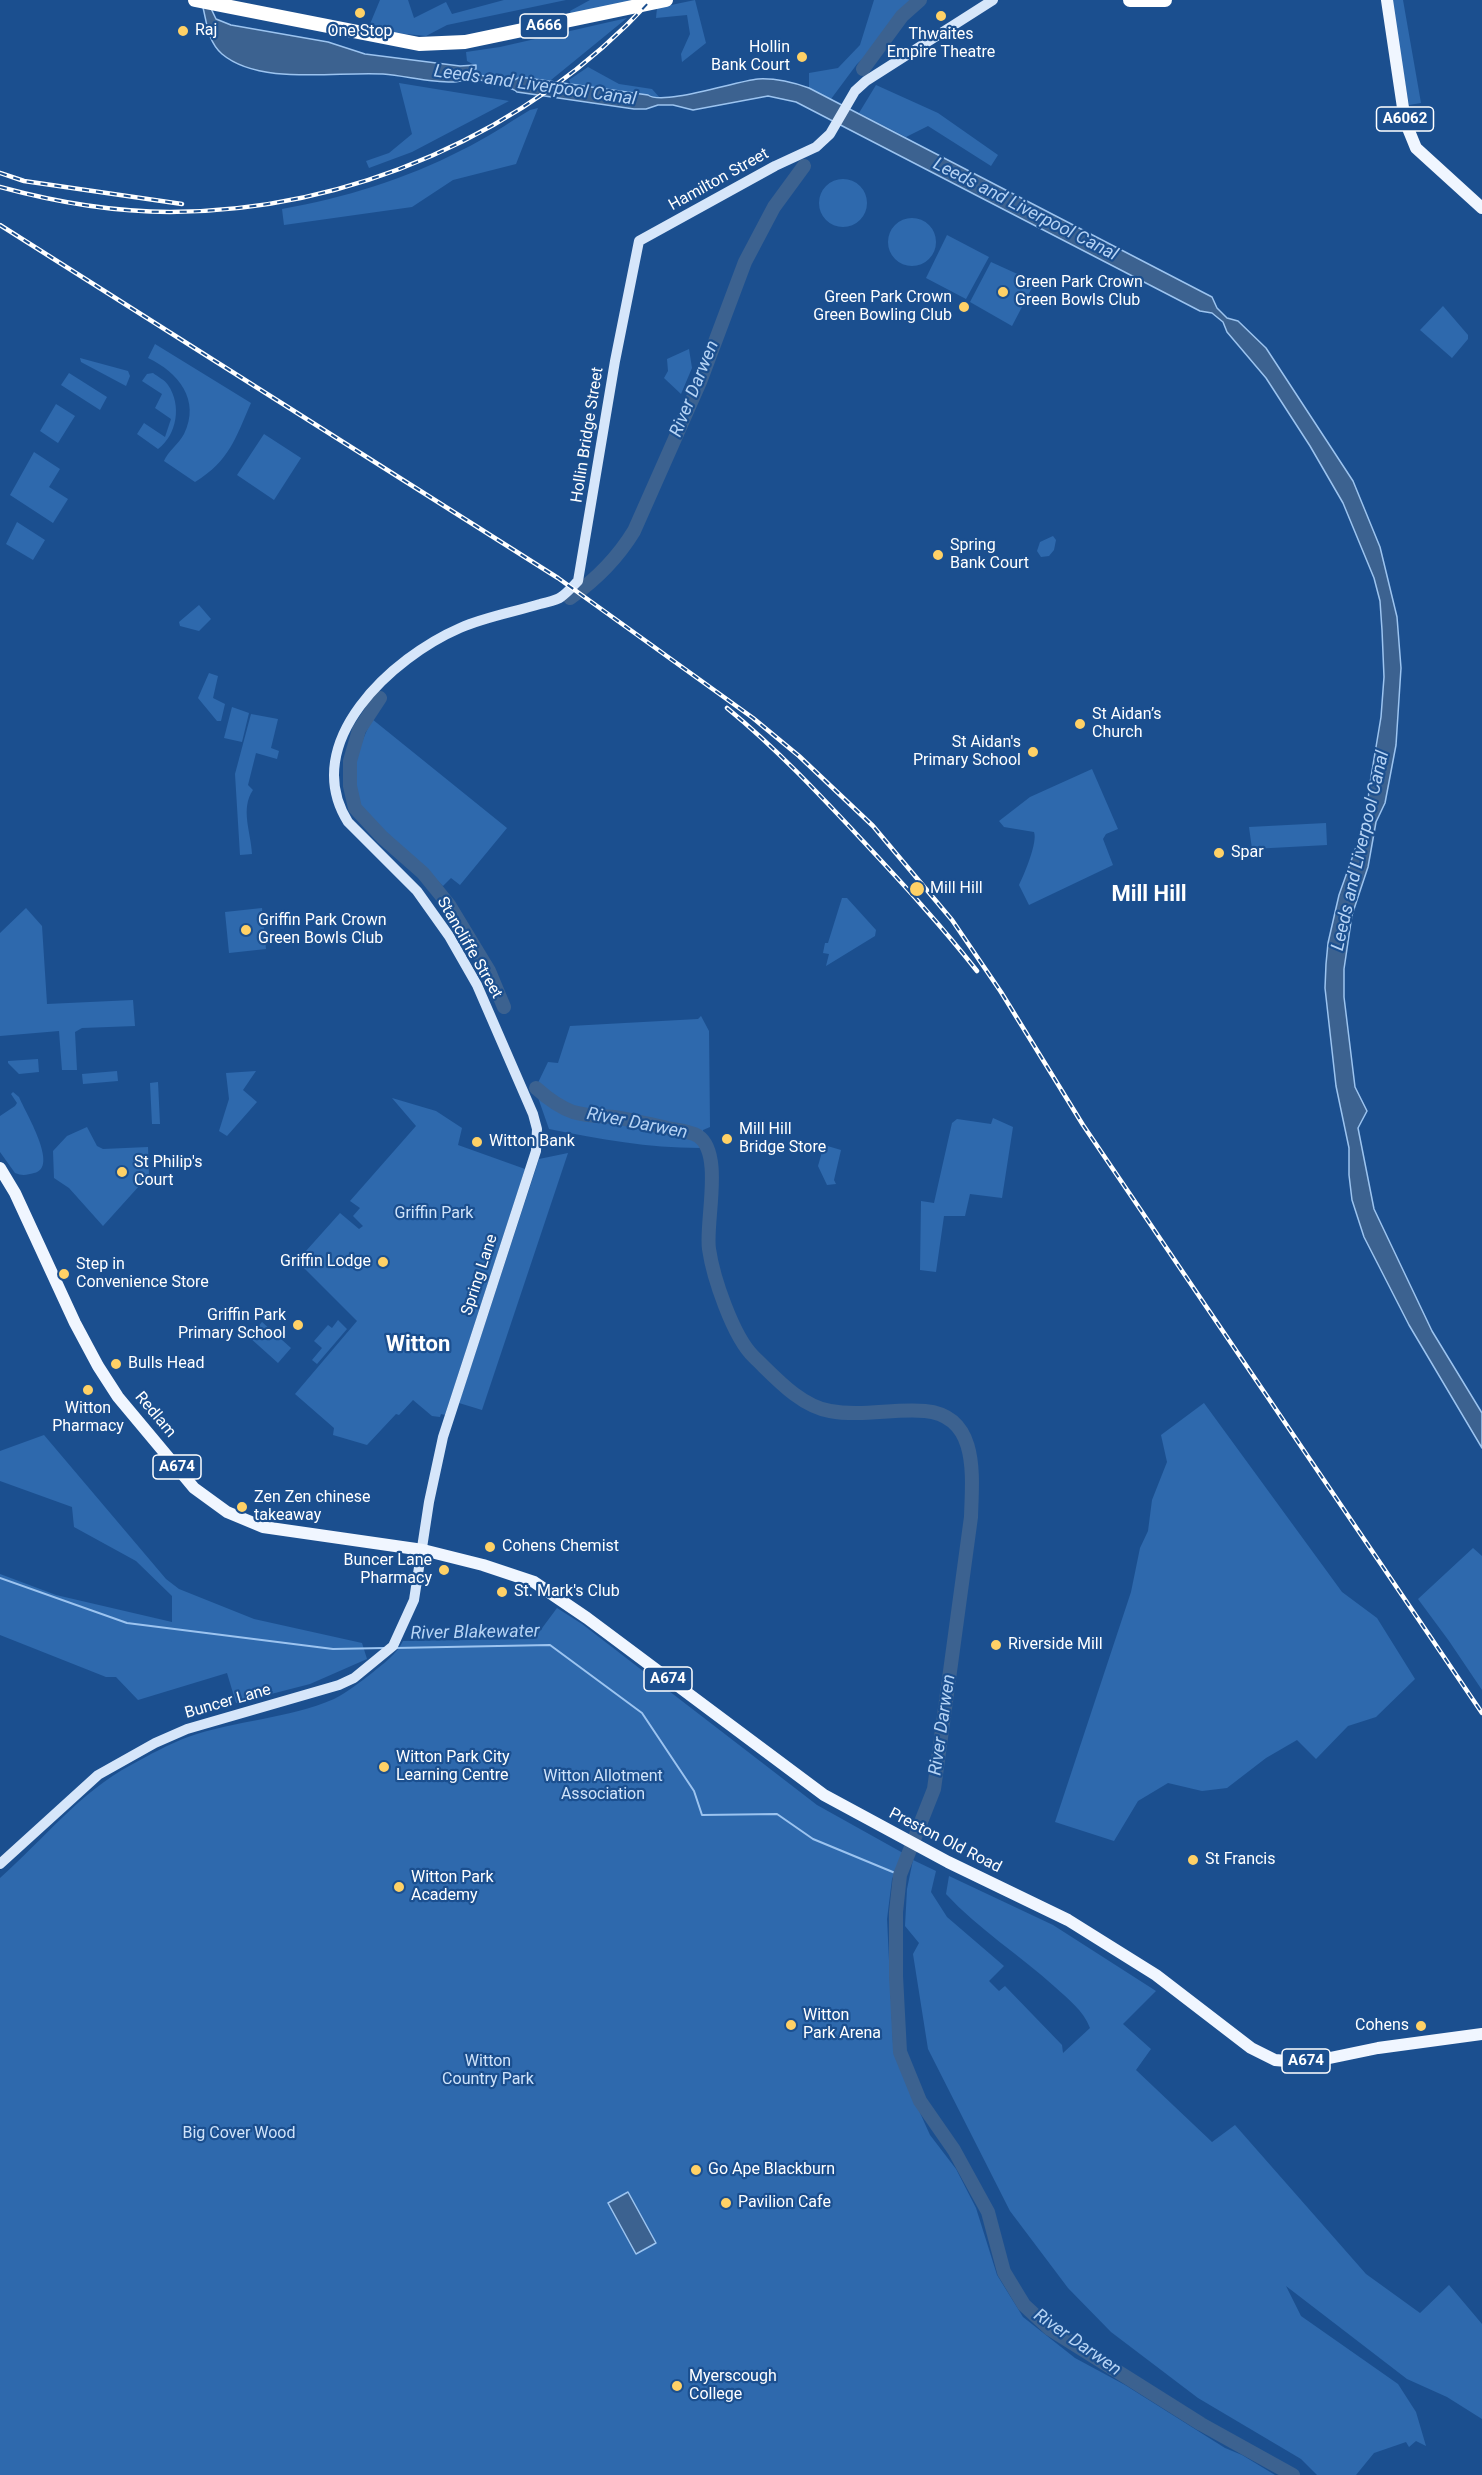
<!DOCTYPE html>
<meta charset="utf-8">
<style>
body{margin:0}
canvas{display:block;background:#1b4f8f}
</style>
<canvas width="1482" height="2475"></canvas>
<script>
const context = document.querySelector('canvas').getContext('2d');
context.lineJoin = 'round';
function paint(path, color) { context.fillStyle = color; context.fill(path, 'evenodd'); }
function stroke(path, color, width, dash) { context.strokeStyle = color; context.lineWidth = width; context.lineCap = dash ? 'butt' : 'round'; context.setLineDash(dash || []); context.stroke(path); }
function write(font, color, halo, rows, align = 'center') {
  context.font = font + ' Roboto,sans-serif'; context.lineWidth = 4.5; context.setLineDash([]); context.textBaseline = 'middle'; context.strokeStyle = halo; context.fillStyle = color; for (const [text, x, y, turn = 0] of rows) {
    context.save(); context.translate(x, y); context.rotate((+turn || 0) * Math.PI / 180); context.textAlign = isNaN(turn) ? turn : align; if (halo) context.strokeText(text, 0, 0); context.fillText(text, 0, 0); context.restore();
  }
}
paint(new Path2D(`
 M 380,0 L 408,0 L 414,18 L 446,2 L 452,14 L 504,0 L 566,0 L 447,25 L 426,36 L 386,32 L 370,24 Z
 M 590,0 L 641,0 L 571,15 L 570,11 Z
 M 695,0 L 706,43 L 682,62 L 681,54 L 690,34 L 687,15 L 656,18 L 657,8 Z
 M 874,0 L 914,0 L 897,12 L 871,51 L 857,64 L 831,99 L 809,88 L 809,73 L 838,68 L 860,45 Z
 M 1391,0 L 1403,0 L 1421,103 L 1409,105 Z
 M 627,18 L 551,80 L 539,80 L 520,77 L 504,79 L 471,74 L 476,69 L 476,66 L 467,61 L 466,52 L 500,47 Z
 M 588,67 L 619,84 L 652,89 L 660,98 L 571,85 L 569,80 Z
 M 399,83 L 509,101 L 412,152 L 369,168 L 366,161 L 389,153 L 412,134 Z
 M 876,85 L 938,113 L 998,155 L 991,166 L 928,126 L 906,137 L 859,113 Z
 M 538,108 L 516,164 L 453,180 L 412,207 L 284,225 L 282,209 C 344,198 406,179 462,150 C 485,139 507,124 530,110 Z
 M819 203a24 24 0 1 1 48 0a24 24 0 1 1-48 0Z
 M888 242a24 24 0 1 1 48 0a24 24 0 1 1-48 0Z
 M 947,235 L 989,257 L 966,299 L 926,278 Z
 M 991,262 L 1035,282 L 1012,326 L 970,302 Z
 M 1443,306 L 1468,335 L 1468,339 L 1452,358 L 1420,330 Z
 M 155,344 L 251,403 C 235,439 230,460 195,482 L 164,461 C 168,451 179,444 184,434 C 201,400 178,372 148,358 Z
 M 689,349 L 692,368 L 681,394 L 664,378 L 668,371 L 667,359 Z
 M 80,358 L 128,371 L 130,376 L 126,386 L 81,362 Z
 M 69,373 L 107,397 L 100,410 L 61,385 Z
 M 153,373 C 158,377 165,380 168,385 C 182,405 177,435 158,449 L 137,434 L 144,423 L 165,437 L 171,419 L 155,408 L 162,394 L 142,381 L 147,374 Z
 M 56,404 L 75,416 L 58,443 L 40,431 Z
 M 264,434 L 301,458 L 274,500 L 237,475 Z
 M 34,452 L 60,469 L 49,487 L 68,499 L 53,523 L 10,495 Z
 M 17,522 L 45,540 L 33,560 L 6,544 Z
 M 1053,536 L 1056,540 L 1054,550 L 1049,556 L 1041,557 L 1037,551 L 1040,542 Z
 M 199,605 L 211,619 L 199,631 L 180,626 L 179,622 Z
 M 209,673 L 218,676 L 213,698 L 225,704 L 221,721 L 217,721 L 198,698 Z
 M 232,707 L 249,713 L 242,742 L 224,738 Z
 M 251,714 L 278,719 L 271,748 L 279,751 L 277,759 L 256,753 L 248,785 L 253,790 C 240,809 251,832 252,854 L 240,855 L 235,774 Z
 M 372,719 L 507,828 L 460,885 L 451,878 L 443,886 L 358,805 C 352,766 356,754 372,719 Z
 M 1092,769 L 1118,829 L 1106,834 L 1103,839 L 1113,865 L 1029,905 L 1019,885 C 1024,875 1038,842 1034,832 L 1004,827 L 999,821 L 1030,797 Z
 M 1326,823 L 1327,845 L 1252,849 L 1249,827 Z
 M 842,898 L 847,898 L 876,930 L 875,936 L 826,966 L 829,954 L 823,953 L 825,943 L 828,943 Z
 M 26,908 L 42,926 L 47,1004 L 133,1000 L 135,1026 L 82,1028 L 75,1032 L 77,1070 L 62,1070 L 59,1031 L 0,1036 L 0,933 Z
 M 262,908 L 266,949 L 229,953 L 225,912 Z
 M 701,1016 L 709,1031 L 710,1127 L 703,1130 L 703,1147 L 701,1144 L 700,1148 C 648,1148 600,1139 549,1129 L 535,1089 L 548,1062 L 558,1063 L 570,1026 L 698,1019 Z
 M 38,1059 L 39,1072 L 19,1074 L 8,1063 L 8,1061 Z
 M 117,1071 L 118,1081 L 83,1084 L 82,1074 Z
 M 256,1071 L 243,1090 L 257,1102 L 227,1136 L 219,1131 L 229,1099 L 226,1073 Z
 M 158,1082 L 160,1124 L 152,1124 L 150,1083 Z
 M 13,1092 L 19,1097 C 25,1112 60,1168 34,1173 C 27,1175 22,1176 15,1173 L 0,1152 L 0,1116 L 15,1106 L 17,1103 L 11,1094 Z
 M 392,1098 L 436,1111 L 462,1128 L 458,1145 L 525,1169 L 445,1415 L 441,1414 L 440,1417 L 432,1416 L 413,1400 L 399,1415 L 396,1414 L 367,1445 L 333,1435 L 334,1428 L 295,1394 L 357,1321 L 297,1261 L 340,1213 L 359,1229 L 363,1226 L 353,1216 L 360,1208 L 350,1201 L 416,1126 Z
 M 993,1118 L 1013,1127 L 1002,1198 L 970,1194 L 965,1216 L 944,1216 L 936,1272 L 920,1270 L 921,1201 L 934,1203 L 952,1123 L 957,1119 L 991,1124 Z
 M 87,1127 L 97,1146 L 103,1149 L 148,1147 L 149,1175 L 103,1226 L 69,1188 L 54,1178 L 53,1151 L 67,1136 Z
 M 824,1145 L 841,1150 L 834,1180 L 836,1184 L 827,1185 L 818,1166 Z
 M 568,1153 L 482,1410 L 459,1403 L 539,1159 Z
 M 338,1320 L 347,1329 L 317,1364 L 312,1360 L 322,1348 L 314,1341 L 328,1325 L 332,1328 Z
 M 262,1322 L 291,1348 L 278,1363 L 249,1337 Z
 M 1204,1403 L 1342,1592 L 1377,1618 L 1415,1679 L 1376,1717 L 1348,1726 L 1316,1759 L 1297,1740 L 1266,1758 L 1227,1788 L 1202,1791 L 1168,1783 L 1138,1801 L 1114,1841 L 1055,1822 L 1131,1592 L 1140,1548 L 1148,1531 L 1152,1500 L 1167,1462 L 1161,1435 Z
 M 44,1435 L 166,1579 L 179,1589 L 254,1619 L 362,1643 L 367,1659 L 310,1684 L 236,1703 L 227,1673 L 138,1700 L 116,1677 L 106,1677 L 0,1635 L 0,1574 L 56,1595 L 172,1622 L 172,1596 L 136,1561 L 74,1527 L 72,1507 L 0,1481 L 0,1451 Z
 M 1473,1548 L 1482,1556 L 1482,1690 L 1449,1641 L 1418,1599 Z
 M 557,1608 L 582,1624 L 817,1805 L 903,1853 L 892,1879 L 887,1919 L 893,2043 L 907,2084 L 930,2135 L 956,2169 L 976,2208 L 997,2275 L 1023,2317 L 1075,2358 L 1125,2385 L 1225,2448 L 1242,2455 L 1275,2475 L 0,2475 L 0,1878 C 43,1840 80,1792 131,1765 C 149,1755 169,1744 188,1737 C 236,1720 288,1719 334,1699 C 348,1692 360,1682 372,1673 C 384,1663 396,1655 403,1641 L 534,1639 Z
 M 913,1860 L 936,1871 L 931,1892 L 947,1917 L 1004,1966 L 989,1981 L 999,1991 L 1005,1986 L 1062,2045 L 1063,2053 L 1090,2028 C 1083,2010 1069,2000 1055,1987 C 1020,1955 978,1929 946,1894 L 949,1876 L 1053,1925 L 1156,1991 L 1123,2024 L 1151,2049 L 1136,2070 L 1212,2142 L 1235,2125 L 1366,2274 L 1420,2313 L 1449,2285 L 1482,2324 L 1482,2419 L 1447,2397 L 1407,2379 L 1286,2286 L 1301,2316 L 1398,2384 L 1416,2412 L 1426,2446 L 1416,2441 L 1409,2447 L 1406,2442 L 1374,2453 L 1356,2475 L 1317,2475 L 1301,2459 L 1198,2398 L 1111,2332 L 1068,2288 L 1010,2211 L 928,2049 L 913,1954 L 919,1943 L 905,1926 L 907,1889 Z`), '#2e69ad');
const water = new Path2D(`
 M 201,0 L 207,0 L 216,19 L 231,25 L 328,42 L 365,54 L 460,66 L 476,65 L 476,69 L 468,70 L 468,73 L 512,81 L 520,77 L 648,95 C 663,106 736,81 758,79 C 776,78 792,82 809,88 L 1212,297 L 1217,308 L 1227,318 L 1238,321 L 1266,348 L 1353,481 L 1380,547 L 1397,617 L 1401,668 L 1396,745 L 1385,803 L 1376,822 L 1368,867 L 1352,915 L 1344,969 L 1344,997 L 1355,1087 L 1367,1111 L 1358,1128 L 1374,1209 L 1432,1331 L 1482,1413 L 1482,1448 L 1409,1325 L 1364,1237 L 1352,1200 L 1349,1175 L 1349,1148 L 1336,1086 L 1325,988 L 1326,964 L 1328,943 L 1339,895 L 1367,816 L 1369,789 L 1381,717 L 1384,677 L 1382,630 L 1380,601 L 1374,578 L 1343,503 L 1310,446 L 1266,378 L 1227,332 L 1223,322 L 1212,313 L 1200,311 L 796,102 L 768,96 L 693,110 L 673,105 L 658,105 L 646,109 L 634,109 L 517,92 C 511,86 479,79 470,79 C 463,80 458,82 452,82 C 429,82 406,76 383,74 C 337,71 260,86 222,54 C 206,40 207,19 201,0 Z
 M 628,2192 L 656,2243 L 636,2254 L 608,2203 Z`);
paint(water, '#3c6290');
stroke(water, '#9cc4f0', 1.5);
stroke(new Path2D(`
 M 0,1578 L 127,1623 L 333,1649 L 384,1648
 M 395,1648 L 550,1645 L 642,1713 L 694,1791 L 702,1815 L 777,1814 L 813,1839 L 900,1875`), '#9cc4f0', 2);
stroke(new Path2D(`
 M 863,69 L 902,16 L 920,0
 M 570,598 C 597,579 617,559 634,531 L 700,382 L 745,262 L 774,207 L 804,166
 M 380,698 L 359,730 L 350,761 L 350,786 L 355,808 L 382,837 L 423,873 L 449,905 L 489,971 L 504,1007
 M 536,1088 C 546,1097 559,1107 573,1112 C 586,1116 601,1116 614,1117 C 632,1120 649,1124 667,1128 C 676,1130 690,1131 698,1136 C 724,1153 705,1223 709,1249 C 713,1277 733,1337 754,1357 C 775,1377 800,1406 830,1411 C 862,1417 894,1408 925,1411 C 980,1416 972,1478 971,1517 L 934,1789 L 900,1875 L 896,1912 L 896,1976 L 900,2052 L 920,2101 L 954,2150 L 988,2212 L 1004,2272 L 1024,2305 L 1050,2329 L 1201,2424 L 1293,2475`), '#3c6290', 14);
stroke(new Path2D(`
 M 0,1864 L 98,1775 L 155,1743 L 187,1729 L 339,1685 L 354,1678 L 393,1646 L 414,1600 L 429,1502 L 443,1437 L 536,1151 L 537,1129 L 533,1114 L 477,985 L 449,936 L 417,891 L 348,822 C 298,742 393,657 460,628 C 485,617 514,612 540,604 C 546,602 556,601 561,597 C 567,593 573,586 578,581 L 615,361 L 639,241 L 775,166 L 816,147 L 830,134 L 855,91 L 866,81 L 993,0`), '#d6e6fa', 10);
stroke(new Path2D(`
 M 1387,0 L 1405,121 L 1416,148 L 1482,208
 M 0,1168 L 15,1193 L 75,1323 L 98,1366 L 118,1397 L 194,1488 L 227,1512 L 263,1527 L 423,1550 L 483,1565 L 534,1582 L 587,1618 L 824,1795 L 948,1862 L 1068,1920 L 1156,1975 L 1251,2048 L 1275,2060 L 1298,2062 L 1325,2059 L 1378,2048 L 1482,2034`), '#f0f6ff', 12);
stroke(new Path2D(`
 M 195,0 L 419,44 L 465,42 L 666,0
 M 1130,0 L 1165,0`), '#fff', 14);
const rail = new Path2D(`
 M 0,173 L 24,181 L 182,204
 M 0,187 C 55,202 113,212 170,212 C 350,211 529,133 651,0
 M 0,225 L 558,578 L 753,718 L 799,756 L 873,826 L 952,920 L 1001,992 L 1083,1125 L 1482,1713
 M 727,708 C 776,748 819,794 862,840 C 901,882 941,925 977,971`);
stroke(rail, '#fff', 4.5);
stroke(rail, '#1b4f8f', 2, [7]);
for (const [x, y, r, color] of [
 [360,13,6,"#ffd166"],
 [941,16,6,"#ffd166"],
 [183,31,6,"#ffd166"],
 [802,57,6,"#ffd166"],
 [1003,292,6,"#ffd166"],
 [964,307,6,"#ffd166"],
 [938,555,6,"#ffd166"],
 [1080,724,6,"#ffd166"],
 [1033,752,6,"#ffd166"],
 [1219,853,6,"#ffd166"],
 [917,889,8,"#ffd166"],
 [246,930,6,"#ffd166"],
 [727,1139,6,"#ffd166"],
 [477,1142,6,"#ffd166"],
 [122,1172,6,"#ffd166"],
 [383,1262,6,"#ffd166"],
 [64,1274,6,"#ffd166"],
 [298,1325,6,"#ffd166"],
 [116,1364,6,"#ffd166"],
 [88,1390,6,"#ffd166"],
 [242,1507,6,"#ffd166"],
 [490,1547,6,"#ffd166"],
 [444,1570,6,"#ffd166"],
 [502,1592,6,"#ffd166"],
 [996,1645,6,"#ffd166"],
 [384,1767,6,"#ffd166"],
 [1193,1860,6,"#ffd166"],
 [399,1887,6,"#ffd166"],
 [791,2025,6,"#ffd166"],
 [1421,2026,6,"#ffd166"],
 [696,2170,6,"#ffd166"],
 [726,2203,6,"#ffd166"],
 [677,2386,6,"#ffd166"]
]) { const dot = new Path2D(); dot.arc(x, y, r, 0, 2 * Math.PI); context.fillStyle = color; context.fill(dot); stroke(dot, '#1b4f8f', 2); }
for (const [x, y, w] of [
 [544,26,48],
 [1405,119,57],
 [177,1467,48],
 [668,1679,48],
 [1306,2061,48]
]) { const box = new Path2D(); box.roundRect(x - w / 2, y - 12, w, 24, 4.5); context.fillStyle = '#1b4f8f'; context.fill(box); stroke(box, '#fff', 1.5); }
write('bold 15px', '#fff', null, [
 ["A666",544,26],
 ["A6062",1405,119],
 ["A674",177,1467],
 ["A674",668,1679],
 ["A674",1306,2061]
]);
write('16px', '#fff', '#1b4f8f', [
 ["Raj",195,31],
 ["One Stop",360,32,"center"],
 ["Thwaites",941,35,"center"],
 ["Empire Theatre",941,53,"center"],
 ["Hollin",790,48,"right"],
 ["Bank Court",790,66,"right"],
 ["Green Park Crown",1015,283],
 ["Green Bowls Club",1015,301],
 ["Green Park Crown",952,298,"right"],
 ["Green Bowling Club",952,316,"right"],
 ["Spring",950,546],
 ["Bank Court",950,564],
 ["St Aidan’s",1092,715],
 ["Church",1092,733],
 ["St Aidan's",1021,743,"right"],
 ["Primary School",1021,761,"right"],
 ["Spar",1231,853],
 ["Mill Hill",930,889],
 ["Griffin Park Crown",258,921],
 ["Green Bowls Club",258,939],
 ["Mill Hill",739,1130],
 ["Bridge Store",739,1148],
 ["Witton Bank",489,1142],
 ["St Philip's",134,1163],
 ["Court",134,1181],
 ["Griffin Lodge",371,1262,"right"],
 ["Step in",76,1265],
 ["Convenience Store",76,1283],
 ["Griffin Park",286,1316,"right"],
 ["Primary School",286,1334,"right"],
 ["Bulls Head",128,1364],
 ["Witton",88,1409,"center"],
 ["Pharmacy",88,1427,"center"],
 ["Zen Zen chinese",254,1498],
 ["takeaway",254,1516],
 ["Cohens Chemist",502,1547],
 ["Buncer Lane",432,1561,"right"],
 ["Pharmacy",432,1579,"right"],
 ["St. Mark's Club",514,1592],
 ["Riverside Mill",1008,1645],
 ["Witton Park City",396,1758],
 ["Learning Centre",396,1776],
 ["St Francis",1205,1860],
 ["Witton Park",411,1878],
 ["Academy",411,1896],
 ["Witton",803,2016],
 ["Park Arena",803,2034],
 ["Cohens",1409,2026,"right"],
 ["Go Ape Blackburn",708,2170],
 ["Pavilion Cafe",738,2203],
 ["Myerscough",689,2377],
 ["College",689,2395]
], 'left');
write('16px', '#fff', '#1b4f8f', [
 ["Hamilton Street",719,180,-29],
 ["Hollin Bridge Street",588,435,-81],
 ["Stancliffe Street",469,948,60],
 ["Spring Lane",480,1275,-72],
 ["Redlam",155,1415,50],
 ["Buncer Lane",228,1702,-16],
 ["Preston Old Road",945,1841,27]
]);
write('16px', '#cfe3fa', '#1b4f8f', [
 ["Griffin Park",434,1214],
 ["Witton Allotment",603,1777],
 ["Association",603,1795],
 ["Witton",488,2062],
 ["Country Park",488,2080],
 ["Big Cover Wood",239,2134]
]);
write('italic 18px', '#b5d3f5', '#1b4f8f', [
 ["Leeds and Liverpool Canal",535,86,8],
 ["Leeds and Liverpool Canal",1025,210,27],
 ["River Darwen",695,389,-68],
 ["Leeds and Liverpool Canal",1361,851,-77],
 ["River Darwen",637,1124,11],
 ["River Blakewater",475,1633,-1],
 ["River Darwen",943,1725,-82],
 ["River Darwen",1077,2343,35]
]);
write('bold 22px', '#fff', '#1b4f8f', [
 ["Mill Hill",1149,895],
 ["Witton",418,1345]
]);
</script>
